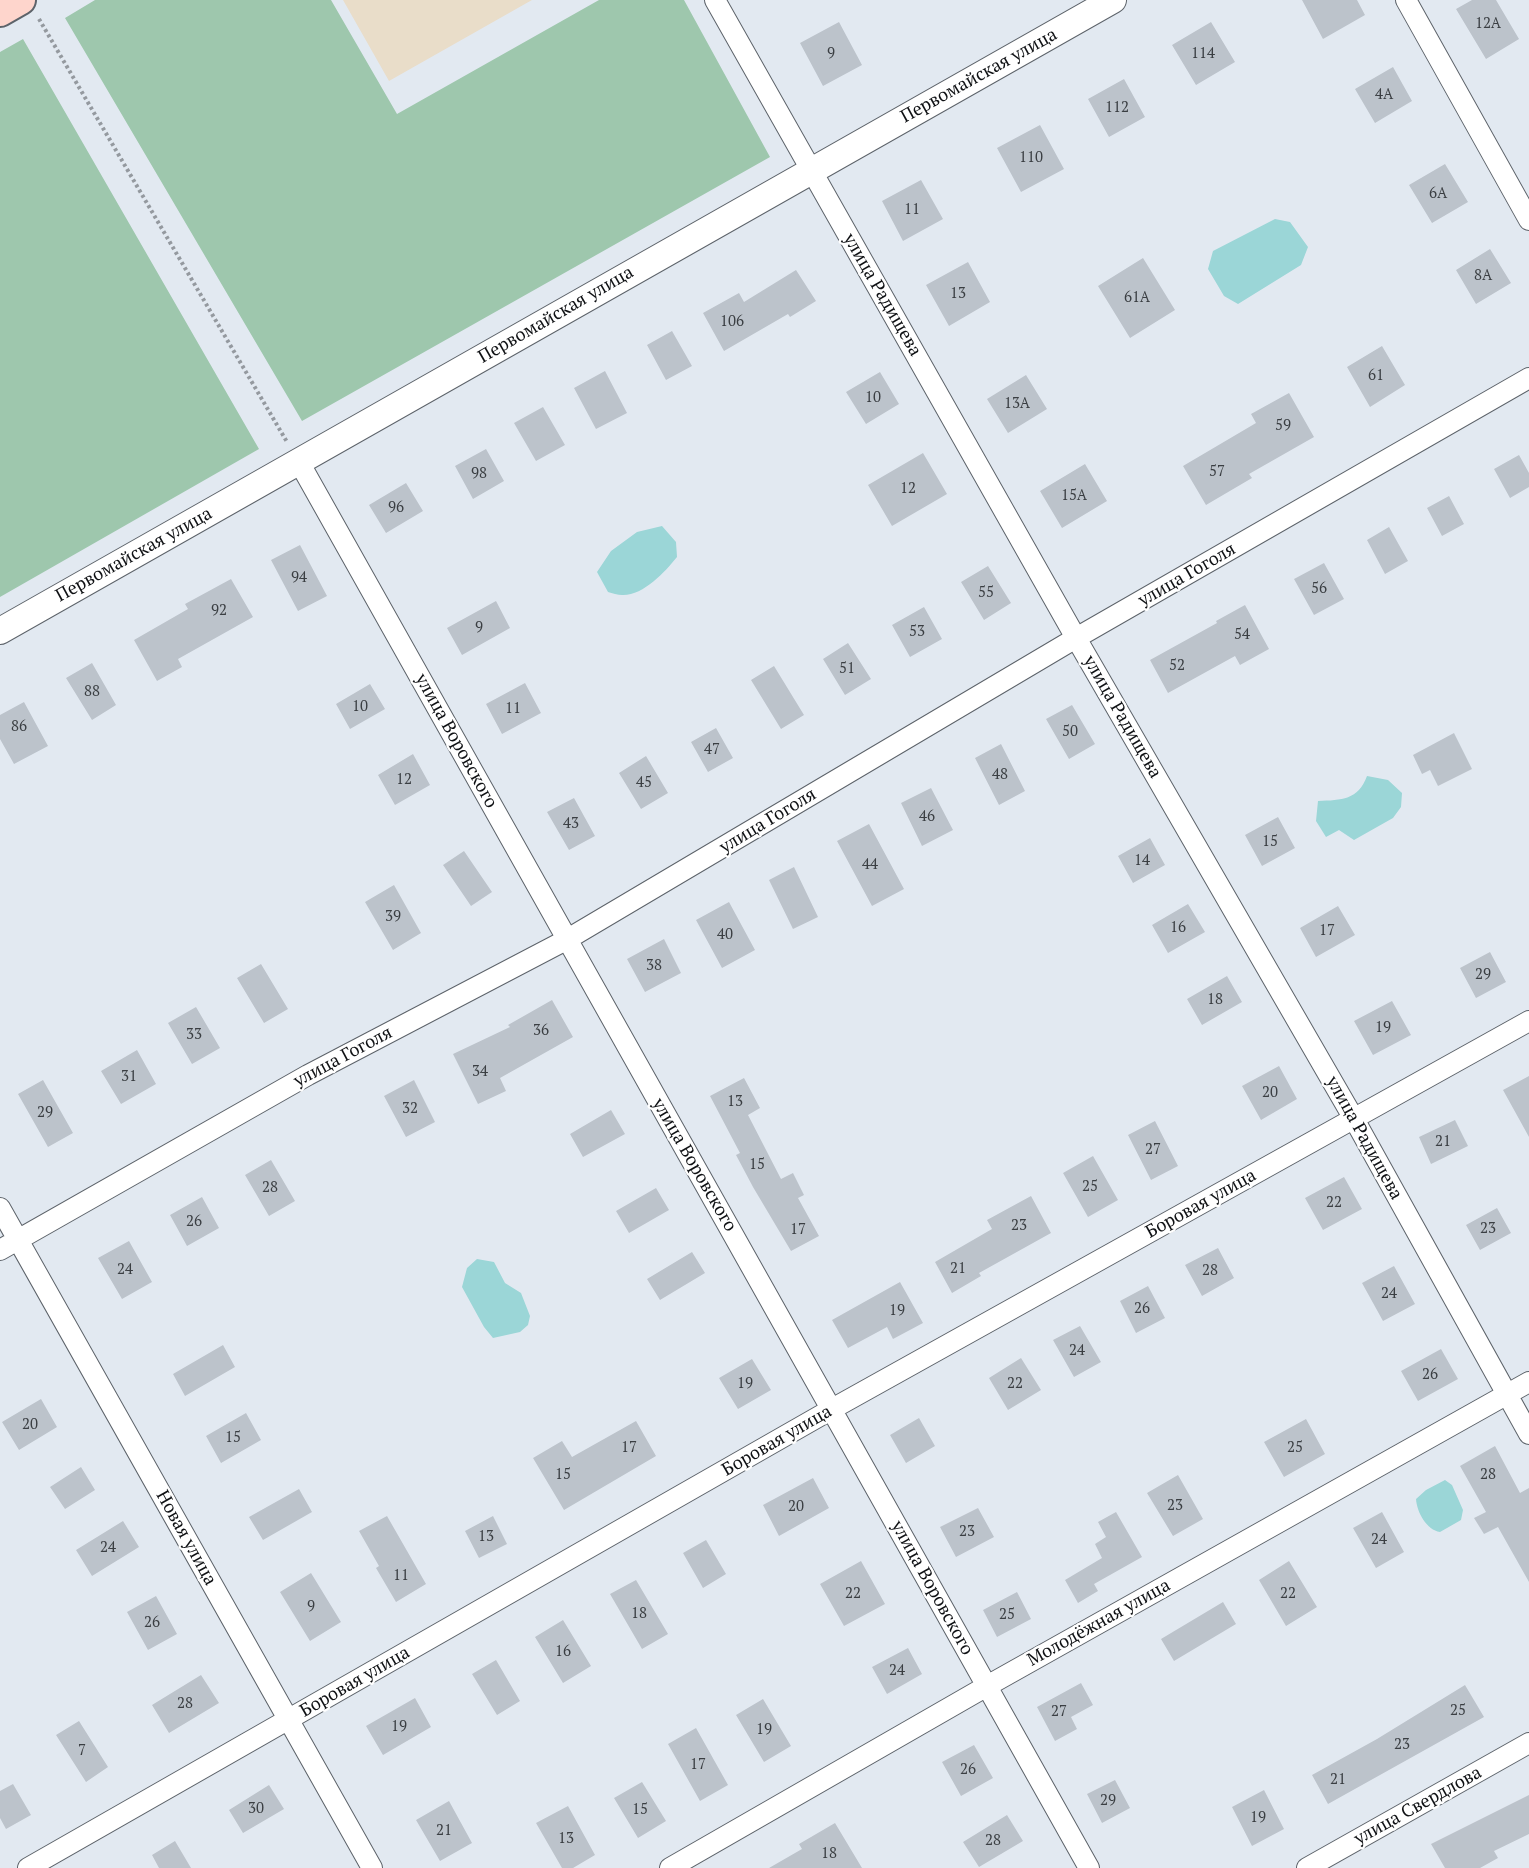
<!DOCTYPE html>
<meta charset="utf-8">
<style>
body{margin:0}
canvas{display:block;background:#e2e9f1}
</style>
<canvas width="1529" height="1868"></canvas>
<script>
const context = document.querySelector('canvas').getContext('2d');
context.lineJoin = 'round';
function paint(path, color) { context.fillStyle = color; context.fill(path, 'evenodd'); }
function stroke(path, color, width, dash) { context.strokeStyle = color; context.lineWidth = width; context.lineCap = dash ? 'butt' : 'round'; context.setLineDash(dash || []); context.stroke(path); }
function write(font, color, halo, rows, align = 'center') {
  context.font = font + ' "PT Serif",serif'; context.lineWidth = 4.5; context.setLineDash([]); context.textBaseline = 'middle'; context.strokeStyle = halo; context.fillStyle = color; for (const [text, x, y, turn = 0] of rows) {
    context.save(); context.translate(x, y); context.rotate((+turn || 0) * Math.PI / 180); context.textAlign = isNaN(turn) ? turn : align; if (halo) context.strokeText(text, 0, 0); context.fillText(text, 0, 0); context.restore();
  }
}
paint(new Path2D(`
 M 343,0 L 532,0 L 389,81 Z`), '#e9ddc9');
paint(new Path2D(`
 M 95,0 L 331,0 L 397,114 L 599,0 L 684,0 L 770,157 L 302,421 L 65,18 Z
 M 23,39 L 259,449 L 0,597 L 0,52 Z`), '#9ec7ad');
paint(new Path2D(`
 M 1275,219 L 1290,222 L 1308,247 L 1301,265 L 1238,304 L 1224,296 L 1208,269 L 1213,251 Z
 M 662,526 L 676,542 L 677,557 C 665,572 643,596 622,595 C 618,595 612,593 608,592 L 597,572 L 611,551 L 637,532 Z
 M 1367,776 L 1388,780 L 1402,793 L 1401,807 L 1393,818 L 1354,840 L 1339,830 L 1326,837 L 1316,821 L 1318,801 C 1342,800 1358,800 1367,776 Z
 M 477,1259 L 494,1262 L 505,1283 L 521,1293 L 530,1316 L 528,1325 L 520,1332 L 493,1338 L 484,1327 L 462,1287 L 467,1268 Z
 M 1445,1480 L 1452,1485 L 1463,1510 L 1461,1520 L 1440,1532 C 1427,1530 1417,1513 1416,1499 L 1426,1490 Z`), '#9bd6d7');
paint(new Path2D(`
 M 1302,0 L 1357,0 L 1365,15 L 1323,39 Z
 M 1472,0 L 1496,0 L 1519,39 L 1486,59 L 1456,9 Z
 M 839,22 L 862,65 L 823,86 L 800,43 Z
 M 1211,22 L 1235,62 L 1196,85 L 1172,45 Z
 M 1393,67 L 1412,101 L 1375,123 L 1355,89 Z
 M 1124,79 L 1145,117 L 1109,137 L 1088,99 Z
 M 1040,125 L 1064,169 L 1021,192 L 997,148 Z
 M 1445,164 L 1468,202 L 1432,223 L 1409,185 Z
 M 921,180 L 943,219 L 903,241 L 882,201 Z
 M 1490,249 L 1511,283 L 1476,304 L 1456,270 Z
 M 1143,258 L 1175,310 L 1130,338 L 1098,286 Z
 M 968,262 L 990,302 L 949,326 L 926,285 Z
 M 796,270 L 816,301 L 790,317 L 788,314 L 724,351 L 703,313 L 739,293 L 744,302 Z
 M 672,331 L 692,366 L 666,380 L 647,345 Z
 M 1382,346 L 1405,385 L 1370,407 L 1347,367 Z
 M 605,371 L 627,413 L 596,429 L 574,388 Z
 M 880,372 L 899,404 L 866,424 L 846,392 Z
 M 1026,375 L 1047,409 L 1008,433 L 987,399 Z
 M 1289,393 L 1314,437 L 1249,474 L 1252,478 L 1206,505 L 1183,466 L 1256,423 L 1251,414 Z
 M 543,407 L 565,445 L 536,461 L 514,423 Z
 M 486,449 L 504,481 L 473,499 L 455,466 Z
 M 923,453 L 947,494 L 892,526 L 868,485 Z
 M 1519,455 L 1529,473 L 1529,487 L 1510,498 L 1494,469 Z
 M 1085,464 L 1107,501 L 1062,528 L 1040,491 Z
 M 406,483 L 423,511 L 386,533 L 369,505 Z
 M 1449,496 L 1464,524 L 1442,536 L 1427,508 Z
 M 1389,527 L 1408,561 L 1385,574 L 1367,540 Z
 M 300,545 L 327,596 L 298,611 L 271,560 Z
 M 1324,563 L 1344,599 L 1314,615 L 1294,579 Z
 M 988,566 L 1011,603 L 984,620 L 961,582 Z
 M 231,579 L 253,617 L 178,659 L 182,667 L 157,681 L 134,640 L 188,609 L 185,604 Z
 M 496,601 L 510,628 L 462,655 L 447,628 Z
 M 1245,605 L 1269,649 L 1240,665 L 1235,656 L 1168,693 L 1150,660 L 1217,623 L 1216,621 Z
 M 924,607 L 942,639 L 910,657 L 892,625 Z
 M 848,643 L 871,679 L 845,695 L 823,659 Z
 M 92,663 L 116,705 L 92,720 L 66,678 Z
 M 774,666 L 804,715 L 781,729 L 751,680 Z
 M 525,683 L 541,713 L 502,734 L 486,704 Z
 M 370,684 L 385,709 L 350,729 L 336,704 Z
 M 24,702 L 48,746 L 14,764 L 0,739 L 0,715 Z
 M 1072,705 L 1095,744 L 1069,759 L 1046,719 Z
 M 716,728 L 733,758 L 708,772 L 691,742 Z
 M 1454,733 L 1472,769 L 1438,786 L 1430,770 L 1422,774 L 1413,755 Z
 M 1001,744 L 1025,791 L 999,805 L 975,758 Z
 M 413,754 L 430,785 L 395,805 L 378,775 Z
 M 646,756 L 668,793 L 641,809 L 619,773 Z
 M 931,788 L 953,830 L 922,846 L 901,803 Z
 M 574,798 L 595,836 L 569,850 L 547,812 Z
 M 1278,817 L 1295,848 L 1262,866 L 1245,835 Z
 M 869,824 L 904,889 L 872,906 L 837,841 Z
 M 1150,838 L 1165,865 L 1133,883 L 1118,856 Z
 M 464,851 L 492,892 L 471,906 L 443,865 Z
 M 794,867 L 818,917 L 793,929 L 769,880 Z
 M 394,885 L 421,933 L 393,950 L 365,902 Z
 M 729,902 L 755,950 L 722,968 L 696,920 Z
 M 1188,904 L 1205,932 L 1168,953 L 1152,925 Z
 M 1338,906 L 1355,935 L 1316,957 L 1300,928 Z
 M 664,939 L 681,973 L 645,992 L 627,959 Z
 M 1490,952 L 1506,982 L 1476,998 L 1460,968 Z
 M 261,964 L 288,1009 L 264,1023 L 237,978 Z
 M 1227,976 L 1242,1002 L 1202,1025 L 1187,999 Z
 M 552,1000 L 573,1037 L 500,1078 L 506,1091 L 478,1104 L 453,1054 L 510,1027 L 508,1025 Z
 M 1392,1001 L 1411,1035 L 1373,1055 L 1354,1021 Z
 M 196,1007 L 220,1048 L 192,1064 L 168,1023 Z
 M 137,1050 L 156,1084 L 121,1104 L 101,1071 Z
 M 1279,1066 L 1297,1099 L 1261,1120 L 1242,1086 Z
 M 1529,1076 L 1529,1137 L 1503,1090 Z
 M 744,1078 L 760,1108 L 748,1115 L 781,1179 L 793,1173 L 804,1195 L 798,1198 L 819,1236 L 791,1251 L 753,1187 L 736,1155 L 740,1153 L 710,1096 Z
 M 43,1080 L 73,1133 L 48,1147 L 18,1094 Z
 M 414,1080 L 435,1122 L 406,1137 L 384,1096 Z
 M 611,1110 L 625,1134 L 583,1157 L 570,1134 Z
 M 1455,1120 L 1468,1146 L 1431,1164 L 1419,1137 Z
 M 1155,1121 L 1178,1166 L 1151,1180 L 1128,1135 Z
 M 1093,1156 L 1118,1200 L 1088,1217 L 1063,1173 Z
 M 271,1160 L 295,1201 L 269,1216 L 245,1175 Z
 M 1344,1177 L 1362,1209 L 1323,1230 L 1305,1198 Z
 M 656,1188 L 669,1210 L 629,1233 L 616,1211 Z
 M 1031,1196 L 1051,1233 L 979,1273 L 981,1276 L 952,1293 L 935,1262 L 992,1229 L 987,1220 Z
 M 202,1197 L 219,1228 L 187,1246 L 170,1215 Z
 M 1497,1208 L 1511,1233 L 1480,1250 L 1466,1225 Z
 M 129,1241 L 152,1282 L 122,1299 L 98,1258 Z
 M 1218,1248 L 1234,1278 L 1202,1296 L 1185,1265 Z
 M 692,1252 L 705,1273 L 660,1300 L 647,1279 Z
 M 1394,1266 L 1415,1304 L 1383,1321 L 1362,1283 Z
 M 900,1282 L 923,1323 L 893,1339 L 887,1327 L 848,1348 L 832,1320 Z
 M 1148,1286 L 1165,1318 L 1136,1333 L 1120,1301 Z
 M 1080,1326 L 1101,1362 L 1074,1377 L 1053,1340 Z
 M 223,1345 L 235,1367 L 185,1396 L 173,1374 Z
 M 1441,1349 L 1458,1379 L 1418,1401 L 1401,1371 Z
 M 1021,1358 L 1041,1390 L 1008,1410 L 989,1378 Z
 M 752,1359 L 771,1390 L 738,1409 L 719,1378 Z
 M 41,1399 L 57,1427 L 19,1450 L 2,1422 Z
 M 246,1413 L 261,1440 L 221,1463 L 206,1436 Z
 M 919,1418 L 935,1446 L 906,1463 L 890,1435 Z
 M 1306,1419 L 1325,1454 L 1284,1477 L 1264,1442 Z
 M 636,1421 L 656,1456 L 564,1510 L 533,1458 L 562,1441 L 572,1457 Z
 M 1495,1446 L 1520,1493 L 1529,1488 L 1529,1582 L 1498,1527 L 1484,1534 L 1474,1518 L 1486,1512 L 1460,1466 Z
 M 81,1467 L 95,1490 L 65,1509 L 50,1487 Z
 M 1178,1475 L 1203,1519 L 1173,1536 L 1147,1493 Z
 M 813,1478 L 829,1508 L 779,1536 L 763,1505 Z
 M 299,1489 L 312,1512 L 263,1540 L 249,1517 Z
 M 978,1508 L 994,1537 L 956,1557 L 940,1527 Z
 M 1116,1512 L 1142,1557 L 1094,1584 L 1098,1591 L 1078,1603 L 1065,1580 L 1102,1558 L 1095,1544 L 1106,1537 L 1098,1522 Z
 M 1382,1512 L 1404,1552 L 1376,1568 L 1353,1528 Z
 M 387,1516 L 426,1584 L 396,1602 L 376,1568 L 379,1566 L 359,1531 Z
 M 493,1516 L 507,1544 L 479,1558 L 465,1531 Z
 M 123,1521 L 139,1547 L 92,1576 L 76,1550 Z
 M 706,1540 L 726,1574 L 703,1588 L 683,1553 Z
 M 861,1561 L 885,1604 L 844,1626 L 820,1584 Z
 M 1289,1561 L 1317,1607 L 1286,1626 L 1259,1580 Z
 M 311,1573 L 341,1622 L 310,1641 L 280,1592 Z
 M 636,1580 L 668,1634 L 642,1649 L 610,1594 Z
 M 1017,1592 L 1031,1619 L 997,1637 L 983,1610 Z
 M 156,1596 L 177,1634 L 148,1650 L 127,1612 Z
 M 1223,1602 L 1236,1624 L 1174,1661 L 1161,1639 Z
 M 563,1620 L 591,1666 L 563,1683 L 535,1637 Z
 M 908,1648 L 922,1674 L 887,1694 L 872,1667 Z
 M 496,1660 L 520,1701 L 497,1715 L 472,1674 Z
 M 201,1675 L 219,1703 L 169,1733 L 152,1705 Z
 M 1081,1683 L 1093,1705 L 1071,1717 L 1077,1729 L 1055,1741 L 1037,1707 Z
 M 1465,1685 L 1484,1717 L 1328,1804 L 1312,1775 L 1377,1739 Z
 M 415,1698 L 431,1727 L 383,1755 L 366,1726 Z
 M 763,1699 L 791,1746 L 764,1762 L 736,1715 Z
 M 79,1721 L 108,1767 L 86,1782 L 56,1735 Z
 M 696,1728 L 728,1785 L 700,1801 L 668,1744 Z
 M 974,1745 L 993,1778 L 961,1796 L 942,1762 Z
 M 1115,1780 L 1130,1808 L 1102,1823 L 1087,1794 Z
 M 642,1782 L 666,1821 L 638,1838 L 614,1798 Z
 M 13,1784 L 31,1815 L 6,1829 L 0,1818 L 0,1791 Z
 M 269,1785 L 284,1809 L 243,1833 L 229,1810 Z
 M 1264,1790 L 1284,1829 L 1252,1846 L 1232,1807 Z
 M 1529,1795 L 1529,1834 L 1494,1851 L 1498,1858 L 1480,1868 L 1445,1868 L 1431,1844 Z
 M 449,1801 L 472,1843 L 440,1861 L 416,1820 Z
 M 568,1806 L 595,1855 L 573,1868 L 562,1868 L 536,1823 Z
 M 1007,1815 L 1023,1841 L 979,1867 L 963,1842 Z
 M 835,1823 L 862,1868 L 769,1868 L 802,1849 L 799,1844 Z
 M 175,1841 L 191,1868 L 159,1868 L 152,1855 Z`), '#bcc3cb');
const minor = new Path2D(`
 M 715,0 L 1076,638 L 1354,1119 L 1529,1434
 M 1406,0 L 1529,220
 M 299,462 L 1089,1868
 M 0,1208 L 372,1868
 M 0,1250 L 308,1075 L 566,940 L 1076,638 L 1529,378
 M 28,1868 L 832,1409 L 1529,1021
 M 670,1868 L 987,1686 L 1529,1382
 M 1307,1868 L 1529,1743`);
const tertiary = new Path2D(`
 M 0,631 L 1113,0`);
const secondary = new Path2D(`
 M 0,12 L 21,0`);
stroke(minor, '#5d636a', 22);
stroke(tertiary, '#5d636a', 28);
stroke(secondary, '#5d636a', 32);
stroke(new Path2D(`
 M 39,19 L 287,442`), '#94999f', 4, [3, 3]);
stroke(minor, '#fff', 20);
stroke(tertiary, '#fff', 26);
stroke(secondary, '#fed5cc', 28);
write('15px', '#3a3e42', null, [
 ["12А",1488,24],
 ["9",831,54],
 ["114",1203,54],
 ["4А",1384,95],
 ["112",1117,108],
 ["110",1031,158],
 ["6А",1438,194],
 ["11",912,210],
 ["8А",1483,276],
 ["13",958,294],
 ["61А",1137,298],
 ["106",732,322],
 ["61",1376,376],
 ["10",873,398],
 ["13А",1017,404],
 ["59",1283,426],
 ["57",1217,472],
 ["98",479,474],
 ["12",908,489],
 ["15А",1074,496],
 ["96",396,508],
 ["94",299,578],
 ["56",1319,589],
 ["55",986,593],
 ["92",219,611],
 ["9",479,628],
 ["53",917,632],
 ["54",1242,635],
 ["52",1177,666],
 ["51",847,669],
 ["88",92,692],
 ["10",360,707],
 ["11",513,709],
 ["86",19,727],
 ["50",1070,732],
 ["47",712,750],
 ["48",1000,775],
 ["12",404,780],
 ["45",644,783],
 ["46",927,817],
 ["43",571,824],
 ["15",1270,842],
 ["14",1142,861],
 ["44",870,865],
 ["39",393,917],
 ["16",1178,928],
 ["17",1327,931],
 ["40",725,935],
 ["38",654,966],
 ["29",1483,975],
 ["18",1215,1000],
 ["19",1383,1028],
 ["36",541,1031],
 ["33",194,1035],
 ["34",480,1072],
 ["31",129,1077],
 ["20",1270,1093],
 ["13",735,1102],
 ["32",410,1109],
 ["29",45,1113],
 ["21",1443,1142],
 ["27",1153,1150],
 ["15",757,1165],
 ["25",1090,1187],
 ["28",270,1188],
 ["22",1334,1203],
 ["26",194,1222],
 ["23",1019,1226],
 ["23",1488,1229],
 ["17",798,1230],
 ["21",958,1269],
 ["24",125,1270],
 ["28",1210,1271],
 ["24",1389,1294],
 ["26",1142,1309],
 ["19",897,1311],
 ["24",1077,1351],
 ["26",1430,1375],
 ["19",745,1384],
 ["22",1015,1384],
 ["20",30,1425],
 ["15",233,1438],
 ["17",629,1448],
 ["25",1295,1448],
 ["15",563,1475],
 ["28",1488,1475],
 ["23",1175,1506],
 ["20",796,1507],
 ["23",967,1532],
 ["13",486,1537],
 ["24",1379,1540],
 ["24",108,1548],
 ["11",401,1576],
 ["22",853,1594],
 ["22",1288,1594],
 ["9",311,1607],
 ["18",639,1614],
 ["25",1007,1615],
 ["26",152,1623],
 ["16",563,1652],
 ["24",897,1671],
 ["28",185,1704],
 ["25",1458,1711],
 ["27",1059,1712],
 ["19",399,1727],
 ["19",764,1730],
 ["23",1402,1745],
 ["7",82,1751],
 ["17",698,1765],
 ["26",968,1770],
 ["21",1338,1780],
 ["29",1108,1801],
 ["30",256,1809],
 ["15",640,1810],
 ["19",1258,1818],
 ["21",444,1831],
 ["13",566,1839],
 ["28",993,1841],
 ["18",829,1854]
]);
write('18px', '#0f1114', '#fff', [
 ["Первомайская улица",979,76,-29],
 ["улица Радищева",882,295,60],
 ["Первомайская улица",556,315,-30],
 ["Первомайская улица",134,555,-29],
 ["улица Гоголя",1187,575,-30],
 ["улица Радищева",1122,717,60],
 ["улица Воровского",456,741,61],
 ["улица Гоголя",768,821,-31],
 ["улица Гоголя",343,1057,-28],
 ["улица Радищева",1364,1138,61],
 ["улица Воровского",694,1165,60],
 ["Боровая улица",1201,1204,-29],
 ["Боровая улица",777,1441,-30],
 ["Новая улица",186,1538,61],
 ["улица Воровского",932,1588,61],
 ["Молодёжная улица",1099,1623,-29],
 ["Боровая улица",355,1682,-30],
 ["улица Свердлова",1418,1806,-29]
]);
</script>
